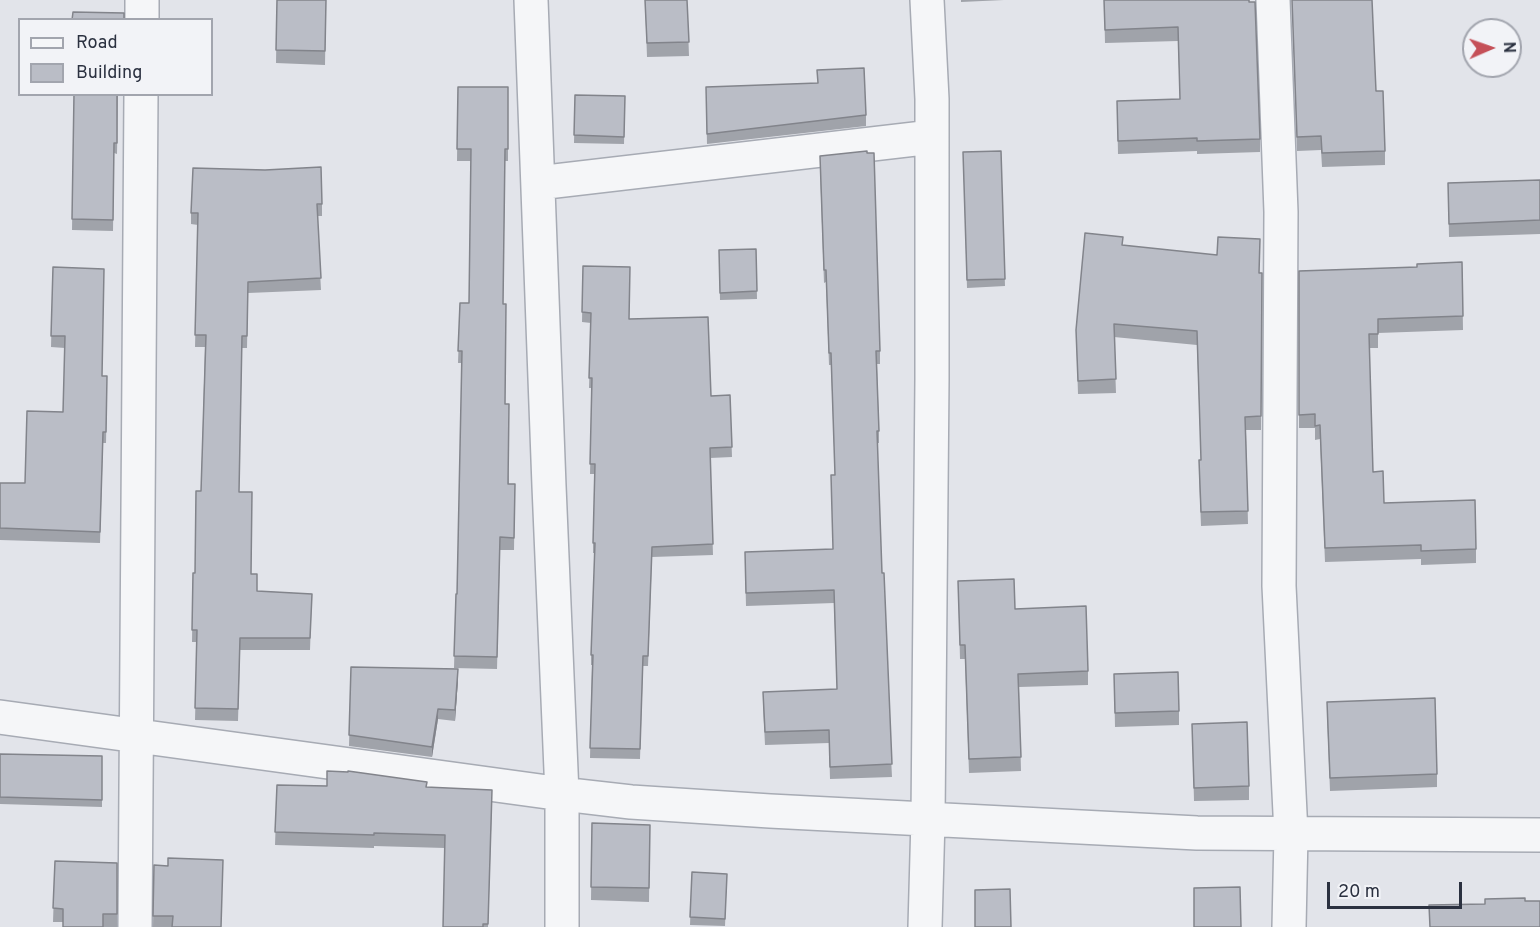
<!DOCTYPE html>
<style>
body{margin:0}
#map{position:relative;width:1540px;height:927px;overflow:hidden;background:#e2e4ea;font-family:Overpass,sans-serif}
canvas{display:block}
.legend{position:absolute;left:18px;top:18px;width:195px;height:78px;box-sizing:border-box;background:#f2f3f7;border:2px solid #a2a5ae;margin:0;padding:8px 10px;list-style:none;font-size:18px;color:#2b3140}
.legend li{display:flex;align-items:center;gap:12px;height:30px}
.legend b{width:30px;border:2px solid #a2a5ae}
.north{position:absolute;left:1462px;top:18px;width:60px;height:60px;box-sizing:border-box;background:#f2f3f7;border:2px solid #a2a5ae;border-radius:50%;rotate:88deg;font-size:16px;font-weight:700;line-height:24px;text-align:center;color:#2b3140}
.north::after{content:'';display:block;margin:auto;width:21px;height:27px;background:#c55058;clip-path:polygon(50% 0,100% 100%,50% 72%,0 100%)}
.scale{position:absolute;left:1327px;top:882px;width:135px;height:27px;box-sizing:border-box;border:3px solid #2b3140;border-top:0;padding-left:8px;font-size:18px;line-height:21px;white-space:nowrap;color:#2b3140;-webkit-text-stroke:4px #f2f3f7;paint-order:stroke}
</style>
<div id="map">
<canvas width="1540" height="927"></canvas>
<ul class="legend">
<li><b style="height:8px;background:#f5f6f8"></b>Road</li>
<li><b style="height:16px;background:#babdc6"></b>Building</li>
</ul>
<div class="north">N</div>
<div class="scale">20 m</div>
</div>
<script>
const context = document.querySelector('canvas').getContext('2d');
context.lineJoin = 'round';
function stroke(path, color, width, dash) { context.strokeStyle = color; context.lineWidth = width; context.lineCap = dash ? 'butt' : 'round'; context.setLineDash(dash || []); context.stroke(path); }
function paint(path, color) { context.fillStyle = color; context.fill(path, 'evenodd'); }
const minor = new Path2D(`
 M 531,0 L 549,486 L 562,794 L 562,927
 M 1273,0 L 1281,212 L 1279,586 L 1291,834 L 1289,927
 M 142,20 L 142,0
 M 538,183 L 932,137
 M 0,717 L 562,794 L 631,802 L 770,811 L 1197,833 L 1540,835
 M 135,927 L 141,94
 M 925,927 L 928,819 L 932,379 L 932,99 L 927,0`);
stroke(minor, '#a7abb4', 36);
stroke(minor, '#f5f6f8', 33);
paint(new Path2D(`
 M 277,0 L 326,0 L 325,65 L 276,63 Z
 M 645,0 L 687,0 L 689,56 L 647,57 Z
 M 961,0 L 1004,0 L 961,2 Z
 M 1104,0 L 1249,0 L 1260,139 L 1260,152 L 1197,154 L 1197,151 L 1118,154 L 1117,101 L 1180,99 L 1178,41 L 1105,43 Z
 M 1292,0 L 1376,91 L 1385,151 L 1385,165 L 1322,167 L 1321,150 L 1297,151 Z
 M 458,87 L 508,87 L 508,161 L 505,161 L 503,304 L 505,404 L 509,484 L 515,484 L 514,550 L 500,550 L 497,669 L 454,668 L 456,594 L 457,594 L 462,363 L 458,363 L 460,303 L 469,303 L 471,161 L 457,161 Z
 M 74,94 L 118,94 L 117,154 L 114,153 L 113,231 L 72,230 Z
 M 575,95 L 625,96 L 624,144 L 574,143 Z
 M 706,98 L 866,115 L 866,126 L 707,144 Z
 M 1001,151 L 1005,286 L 967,288 L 963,152 Z
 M 820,169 L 880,351 L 880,364 L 877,364 L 879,431 L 879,443 L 877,443 L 882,573 L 892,777 L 830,779 L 829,743 L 765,745 L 763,704 L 837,689 L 834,603 L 746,606 L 745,565 L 833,549 L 835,475 L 831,365 L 829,365 L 826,282 L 824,283 Z
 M 1540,180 L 1540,234 L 1449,237 L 1448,183 Z
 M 322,204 L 322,216 L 317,216 L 321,290 L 248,293 L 247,348 L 242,348 L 239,492 L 251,574 L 257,591 L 312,594 L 310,650 L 240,650 L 238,721 L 195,720 L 197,642 L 192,642 L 193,573 L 195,573 L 201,491 L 205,347 L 195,347 L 198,225 L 191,224 L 191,213 Z
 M 1123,245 L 1262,273 L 1261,430 L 1246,430 L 1248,524 L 1201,526 L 1199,473 L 1199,460 L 1201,460 L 1197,345 L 1114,337 L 1116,393 L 1078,394 L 1076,330 Z
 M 756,249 L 757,299 L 720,300 L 719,250 Z
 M 1462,262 L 1463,330 L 1378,333 L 1378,348 L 1369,348 L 1373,472 L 1384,503 L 1476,549 L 1476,563 L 1421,565 L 1421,559 L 1325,562 L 1320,439 L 1315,440 L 1315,428 L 1299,428 L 1299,271 L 1417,267 Z
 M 583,266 L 629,319 L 711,396 L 730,395 L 732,457 L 710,458 L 713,555 L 652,557 L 648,666 L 643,666 L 640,759 L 590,758 L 592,665 L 591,665 L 591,655 L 595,553 L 593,553 L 593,543 L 595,474 L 590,474 L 592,388 L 589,388 L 591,323 L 582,322 Z
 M 53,267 L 107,388 L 106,443 L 103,443 L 100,543 L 0,540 L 0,483 L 25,483 L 63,412 L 65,348 L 51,347 Z
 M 958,581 L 1015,609 L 1088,671 L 1088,685 L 1019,687 L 1021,771 L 969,773 L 965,659 L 960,659 Z
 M 351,667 L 458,680 L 455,721 L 438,719 L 432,757 L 349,746 Z
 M 1114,674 L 1179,711 L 1179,725 L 1115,727 Z
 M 1327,714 L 1437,774 L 1437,787 L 1330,791 Z
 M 1192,724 L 1249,786 L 1249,800 L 1194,801 Z
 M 0,754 L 102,756 L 102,807 L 0,804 Z
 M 277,785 L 427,788 L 492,803 L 488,927 L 443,927 L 445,848 L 374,846 L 374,848 L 275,845 Z
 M 592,823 L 650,825 L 649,902 L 591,900 Z
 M 55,861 L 117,863 L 117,927 L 63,927 L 63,922 L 53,922 Z
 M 154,865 L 221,927 L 153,927 Z
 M 692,872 L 727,874 L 725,926 L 690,925 Z`), '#a0a3aa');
paint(new Path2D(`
 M 458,669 L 458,680 L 455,721 L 455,710 Z
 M 438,709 L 438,719 L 432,757 L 432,747 Z`), '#82848b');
const building = new Path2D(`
 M 277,0 L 326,0 L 325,51 L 276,50 Z
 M 645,0 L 687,0 L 689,42 L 647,43 Z
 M 1104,0 L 1249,0 L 1249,2 L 1255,2 L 1260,139 L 1197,141 L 1197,138 L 1118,141 L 1117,101 L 1180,99 L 1178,27 L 1105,30 Z
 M 1292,0 L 1372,0 L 1376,91 L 1383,91 L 1385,151 L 1322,153 L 1321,136 L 1297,137 Z
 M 73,12 L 124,13 L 124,20 L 72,20 Z
 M 864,68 L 866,115 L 707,134 L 706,87 L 818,83 L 817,70 Z
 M 458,87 L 508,87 L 508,149 L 505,149 L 503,304 L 506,304 L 505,404 L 509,404 L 508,484 L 515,484 L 514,538 L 500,537 L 497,657 L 454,656 L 456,594 L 457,594 L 462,351 L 458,351 L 460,303 L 469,303 L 471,149 L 457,149 Z
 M 74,94 L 117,94 L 117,143 L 114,143 L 113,220 L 72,219 Z
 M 575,95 L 625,96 L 624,137 L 574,135 Z
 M 867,151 L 867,153 L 874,153 L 880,351 L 876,351 L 879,431 L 877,431 L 882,573 L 884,573 L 892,764 L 830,767 L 829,730 L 765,732 L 763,692 L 837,689 L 834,590 L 746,593 L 745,552 L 833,549 L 831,475 L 835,475 L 831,353 L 829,353 L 826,270 L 824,270 L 820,156 Z
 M 1001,151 L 1005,279 L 967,280 L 963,152 Z
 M 321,167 L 322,204 L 317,204 L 321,278 L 248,282 L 247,336 L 242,336 L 239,492 L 252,492 L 251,574 L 257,574 L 257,591 L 312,594 L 310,638 L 240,638 L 238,709 L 195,708 L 197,630 L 192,630 L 193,573 L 195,573 L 196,491 L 201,491 L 206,335 L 195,335 L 198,213 L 191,213 L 193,168 L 265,170 Z
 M 1540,180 L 1540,220 L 1449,224 L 1448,183 Z
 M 1085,233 L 1123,237 L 1122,245 L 1217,255 L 1218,237 L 1260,239 L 1259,273 L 1262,273 L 1261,416 L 1245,417 L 1248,511 L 1201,512 L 1199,460 L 1201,460 L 1197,331 L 1114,324 L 1116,379 L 1078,381 L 1076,330 Z
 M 756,249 L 757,291 L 720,293 L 719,250 Z
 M 1462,262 L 1463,316 L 1378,319 L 1378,334 L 1369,334 L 1373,472 L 1383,471 L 1384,503 L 1475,500 L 1476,549 L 1421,551 L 1421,545 L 1325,548 L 1320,425 L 1315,426 L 1315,414 L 1299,415 L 1299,271 L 1417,267 L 1417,264 Z
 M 583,266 L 630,267 L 629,319 L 708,317 L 711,396 L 730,395 L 732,447 L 710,448 L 713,544 L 652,547 L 648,656 L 643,656 L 640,749 L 590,748 L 593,655 L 591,655 L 595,543 L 593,543 L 595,464 L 590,464 L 592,378 L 589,378 L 591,313 L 582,312 Z
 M 53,267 L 104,269 L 102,376 L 107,376 L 106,432 L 103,432 L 100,532 L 0,528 L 0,483 L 25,483 L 27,411 L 63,412 L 65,336 L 51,336 Z
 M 1014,579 L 1015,609 L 1086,606 L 1088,671 L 1018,674 L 1021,757 L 969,759 L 965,645 L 960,645 L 958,581 Z
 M 351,667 L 458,669 L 455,710 L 438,709 L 432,747 L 349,735 Z
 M 1178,672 L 1179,711 L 1115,713 L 1114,674 Z
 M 1435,698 L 1437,774 L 1330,778 L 1327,702 Z
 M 1247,722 L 1249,786 L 1194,788 L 1192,724 Z
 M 0,754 L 102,756 L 102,800 L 0,797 Z
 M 327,771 L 348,772 L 348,771 L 427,782 L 426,787 L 492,790 L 488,924 L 483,924 L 483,927 L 443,927 L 445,835 L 374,833 L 374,835 L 275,832 L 277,785 L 327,786 Z
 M 592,823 L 650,825 L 649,888 L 591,887 Z
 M 168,858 L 223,860 L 221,927 L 172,927 L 173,916 L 153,916 L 154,865 L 168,866 Z
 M 55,861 L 117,863 L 117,914 L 103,914 L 103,927 L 63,927 L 63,909 L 53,908 Z
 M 692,872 L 727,874 L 725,919 L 690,917 Z
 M 1240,887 L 1241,927 L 1194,927 L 1194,888 Z
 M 1010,889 L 1011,927 L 975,927 L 975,890 Z
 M 1525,898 L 1525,901 L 1540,901 L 1540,927 L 1430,927 L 1429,905 L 1485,904 L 1485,899 Z`);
paint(building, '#babdc6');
stroke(building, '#82848b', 1.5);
</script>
